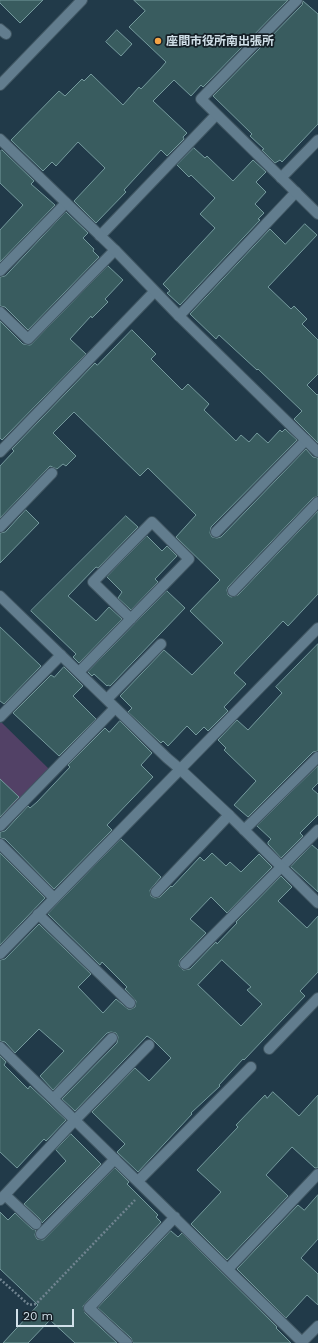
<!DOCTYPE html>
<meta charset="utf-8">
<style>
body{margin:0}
#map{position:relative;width:318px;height:1343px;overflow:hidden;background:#213a49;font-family:"Work Sans",sans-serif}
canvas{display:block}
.scale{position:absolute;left:16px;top:1309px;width:58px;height:18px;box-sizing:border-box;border:2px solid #d1e0e9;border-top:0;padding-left:5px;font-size:12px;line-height:14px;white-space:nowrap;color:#d1e0e9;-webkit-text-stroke:3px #151f26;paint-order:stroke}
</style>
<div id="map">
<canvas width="318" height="1343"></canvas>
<div class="scale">20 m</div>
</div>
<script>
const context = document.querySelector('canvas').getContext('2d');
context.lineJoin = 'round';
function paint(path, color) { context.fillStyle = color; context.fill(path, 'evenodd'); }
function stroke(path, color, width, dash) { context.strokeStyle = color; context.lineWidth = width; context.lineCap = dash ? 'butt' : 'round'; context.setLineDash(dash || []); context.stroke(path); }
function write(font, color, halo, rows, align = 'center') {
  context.font = font + ' "Work Sans","Noto Sans JP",sans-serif'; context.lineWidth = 3.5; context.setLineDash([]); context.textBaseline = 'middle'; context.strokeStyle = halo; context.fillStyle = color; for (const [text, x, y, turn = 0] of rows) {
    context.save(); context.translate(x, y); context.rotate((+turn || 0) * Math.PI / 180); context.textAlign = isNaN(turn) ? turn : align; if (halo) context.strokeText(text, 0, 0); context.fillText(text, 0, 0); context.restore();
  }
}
paint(new Path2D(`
 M 0,721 L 49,769 L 0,819 Z`), '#524166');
const building = new Path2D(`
 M 0,0 L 43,0 L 20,23 L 0,3 Z
 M 134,0 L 288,0 L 203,87 L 201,85 L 191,96 L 174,80 L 153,101 L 187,133 L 183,137 L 184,139 L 167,156 L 161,150 L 124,190 L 126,192 L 96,223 L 74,201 L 105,168 L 78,142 L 56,166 L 52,162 L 43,171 L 11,140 L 59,91 L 65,96 L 82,79 L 84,81 L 91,74 L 123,105 L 139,87 L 141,89 L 161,68 L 166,62 L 129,27 L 145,11 Z
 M 303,1 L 318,14 L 318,124 L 282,162 L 280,160 L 275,163 L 262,150 L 264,149 L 250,136 L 252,134 L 213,96 L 302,5 Z
 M 117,30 L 132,44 L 121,56 L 106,42 Z
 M 194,148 L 205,158 L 207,156 L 233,181 L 253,160 L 266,172 L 256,182 L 266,192 L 255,204 L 264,213 L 258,219 L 260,220 L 180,305 L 167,293 L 170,291 L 163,284 L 215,228 L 200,214 L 215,198 L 191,175 L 189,177 L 177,165 Z
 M 2,150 L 34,181 L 31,184 L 55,205 L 0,262 L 0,230 L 23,205 L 0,183 L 0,152 Z
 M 66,212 L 88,233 L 83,238 L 94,249 L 93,251 L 99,257 L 28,330 L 5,307 L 0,306 L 0,277 L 5,276 Z
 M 305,224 L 317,235 L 268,287 L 291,309 L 294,306 L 307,319 L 302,324 L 318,340 L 318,374 L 307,385 L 317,395 L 318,394 L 318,443 L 294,419 L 302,411 L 258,369 L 257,370 L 219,335 L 216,339 L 190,314 L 270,229 L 285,244 Z
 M 108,266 L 123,280 L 105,299 L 108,302 L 92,318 L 91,316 L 70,339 L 86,354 L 2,440 L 0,438 L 0,321 L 23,344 L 30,345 Z
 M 132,330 L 156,354 L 151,359 L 182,390 L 188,384 L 209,404 L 204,410 L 236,441 L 241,435 L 249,442 L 257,433 L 268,443 L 280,430 L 282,432 L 285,429 L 297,440 L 211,527 L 210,533 L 212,537 L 217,538 L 221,537 L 306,449 L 313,457 L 318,458 L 318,496 L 313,498 L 228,587 L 227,590 L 228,595 L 231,597 L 238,595 L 318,511 L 318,594 L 288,626 L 283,621 L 234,673 L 246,684 L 224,707 L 228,711 L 208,731 L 204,727 L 196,735 L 187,726 L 168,746 L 163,741 L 161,743 L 128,712 L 132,708 L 120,696 L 164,650 L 192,675 L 223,643 L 190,611 L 220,580 L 176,537 L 196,515 L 148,468 L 140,476 L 74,412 L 53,433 L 76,456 L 66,466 L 63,464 L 57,469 L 50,466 L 0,518 L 0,466 L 14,451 L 12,449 L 95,363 L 97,365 Z
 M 26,510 L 39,523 L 0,563 L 0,533 L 5,532 Z
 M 126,516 L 138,527 L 98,568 L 96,567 L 68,596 L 96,621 L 109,607 L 122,619 L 79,663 L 73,657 L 76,654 L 31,611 Z
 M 147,536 L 162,551 L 167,546 L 177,556 L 155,579 L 158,582 L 131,610 L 118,598 L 122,592 L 107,577 Z
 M 167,591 L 185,608 L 110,686 L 108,685 L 107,686 L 94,674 L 92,676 L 88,672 Z
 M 0,627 L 41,666 L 4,704 L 0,701 Z
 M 318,644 L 318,751 L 313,752 L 248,817 L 234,805 L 256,781 L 224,750 L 226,748 L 218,740 L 237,720 L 248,730 L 282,693 L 276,687 Z
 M 64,667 L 83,686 L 73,696 L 96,719 L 59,756 L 13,713 L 51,675 L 54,677 Z
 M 120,721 L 152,753 L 141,765 L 153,777 L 107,825 L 112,830 L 54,889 L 5,839 L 0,838 L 0,832 L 5,831 L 28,806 L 30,808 L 37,802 L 70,767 L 68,765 L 105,728 L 109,732 Z
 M 318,766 L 318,783 L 312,789 L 318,794 L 318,815 L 300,833 L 303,836 L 281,858 L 268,844 L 268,842 L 271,839 L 257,826 Z
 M 0,779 L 19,797 L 0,817 Z
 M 121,839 L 161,877 L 150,890 L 151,896 L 155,898 L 160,897 L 171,886 L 172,887 L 200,857 L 204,861 L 212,853 L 226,866 L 230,862 L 241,872 L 259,854 L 272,867 L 227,913 L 211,897 L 190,919 L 206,933 L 180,960 L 179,966 L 183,970 L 190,969 L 216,942 L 217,944 L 237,923 L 236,922 L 281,876 L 292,887 L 278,901 L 307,928 L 318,916 L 318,972 L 300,991 L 305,996 L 244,1060 L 243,1059 L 219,1085 L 220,1086 L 191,1113 L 192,1114 L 138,1172 L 117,1152 L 125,1144 L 92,1112 L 135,1068 L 149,1081 L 171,1058 L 153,1040 L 147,1036 L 75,1111 L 62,1099 L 117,1043 L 118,1037 L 116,1033 L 111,1032 L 107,1033 L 53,1090 L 40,1076 L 64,1051 L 39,1029 L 15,1053 L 5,1042 L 0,1041 L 0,960 L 5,959 L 39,924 L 91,974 L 78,987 L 103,1013 L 116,999 L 128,1009 L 131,1009 L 135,1007 L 136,1001 L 125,989 L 127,987 L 102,962 L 100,965 L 48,914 ZM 222,960 L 251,987 L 247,990 L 262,1004 L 241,1026 L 198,985 Z
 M 312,845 L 318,850 L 318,892 L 291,867 Z
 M 0,853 L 45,898 L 0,945 Z
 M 0,1056 L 6,1062 L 4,1065 L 28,1089 L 30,1086 L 66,1120 L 46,1141 L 44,1139 L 17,1168 L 0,1152 Z
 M 273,1092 L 299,1116 L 318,1095 L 318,1168 L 315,1168 L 292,1147 L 266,1175 L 288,1196 L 227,1260 L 191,1224 L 221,1192 L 197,1170 L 238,1127 L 236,1125 L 265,1095 L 267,1098 Z
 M 71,1134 L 101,1164 L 42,1223 L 40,1219 L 24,1204 L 66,1161 L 56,1150 Z
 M 115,1168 L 129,1182 L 127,1184 L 158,1215 L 156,1217 L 161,1222 L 83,1306 L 85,1313 L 117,1343 L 75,1343 L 50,1320 L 28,1343 L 3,1343 L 38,1305 L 0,1269 L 0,1212 L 8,1220 L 15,1213 L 32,1229 L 36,1230 L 35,1235 L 37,1239 L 43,1240 Z
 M 318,1195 L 318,1239 L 301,1258 L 318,1274 L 318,1305 L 307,1295 L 286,1318 L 237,1269 L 298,1205 L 304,1210 Z
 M 171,1231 L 178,1237 L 182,1233 L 277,1327 L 276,1328 L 291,1343 L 133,1343 L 131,1338 L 98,1308 Z`);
paint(building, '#395c5f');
stroke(building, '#759a9d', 1);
const lane = new Path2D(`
 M 0,29 L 6,34
 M 281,178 L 318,140
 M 100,236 L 216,115
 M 0,271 L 66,203
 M 0,312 L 28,339 L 115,250
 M 179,316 L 296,192
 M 0,452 L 154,292
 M 0,527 L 52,473
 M 216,532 L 306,440
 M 233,591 L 318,502
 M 79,672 L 189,559 L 152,522 L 93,582 L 131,619
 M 107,699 L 161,644
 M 0,717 L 61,655
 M 0,826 L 115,708
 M 244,830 L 318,757
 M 156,892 L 229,815
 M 38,914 L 130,1003
 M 185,964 L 318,830
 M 269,1049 L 318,998
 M 54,1098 L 112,1038
 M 75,1120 L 149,1045
 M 138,1181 L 251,1067
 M 5,1195 L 36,1224
 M 41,1234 L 115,1159
 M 228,1269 L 318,1174`);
const street = new Path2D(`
 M 297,0 L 201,99 L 318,214
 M 0,139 L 115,250 L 179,316 L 318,452
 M 0,596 L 167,758 L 180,769 L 229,815 L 318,903
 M 0,844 L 54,898
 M 0,954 L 318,628
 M 0,1047 L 303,1343
 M 0,1200 L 75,1120
 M 302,1342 L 318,1326
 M 127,1343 L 89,1308 L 175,1217`);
const secondary = new Path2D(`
 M 0,85 L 82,0`);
stroke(lane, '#405662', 12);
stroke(street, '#405662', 12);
stroke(secondary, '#405662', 12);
stroke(new Path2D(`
 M 0,1279 L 29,1305 L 36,1304 L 135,1200`), '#708490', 2.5, [2, 2]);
stroke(lane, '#627d8e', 10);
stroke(street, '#627d8e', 10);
stroke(secondary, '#627d8e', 10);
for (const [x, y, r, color] of [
 [158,41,4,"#f5a345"]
]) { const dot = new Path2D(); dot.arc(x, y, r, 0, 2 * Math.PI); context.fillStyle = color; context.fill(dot); stroke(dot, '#151f26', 1.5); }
write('bold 12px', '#d1e0e9', '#151f26', [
 ["座間市役所南出張所",166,41]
], 'left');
</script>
